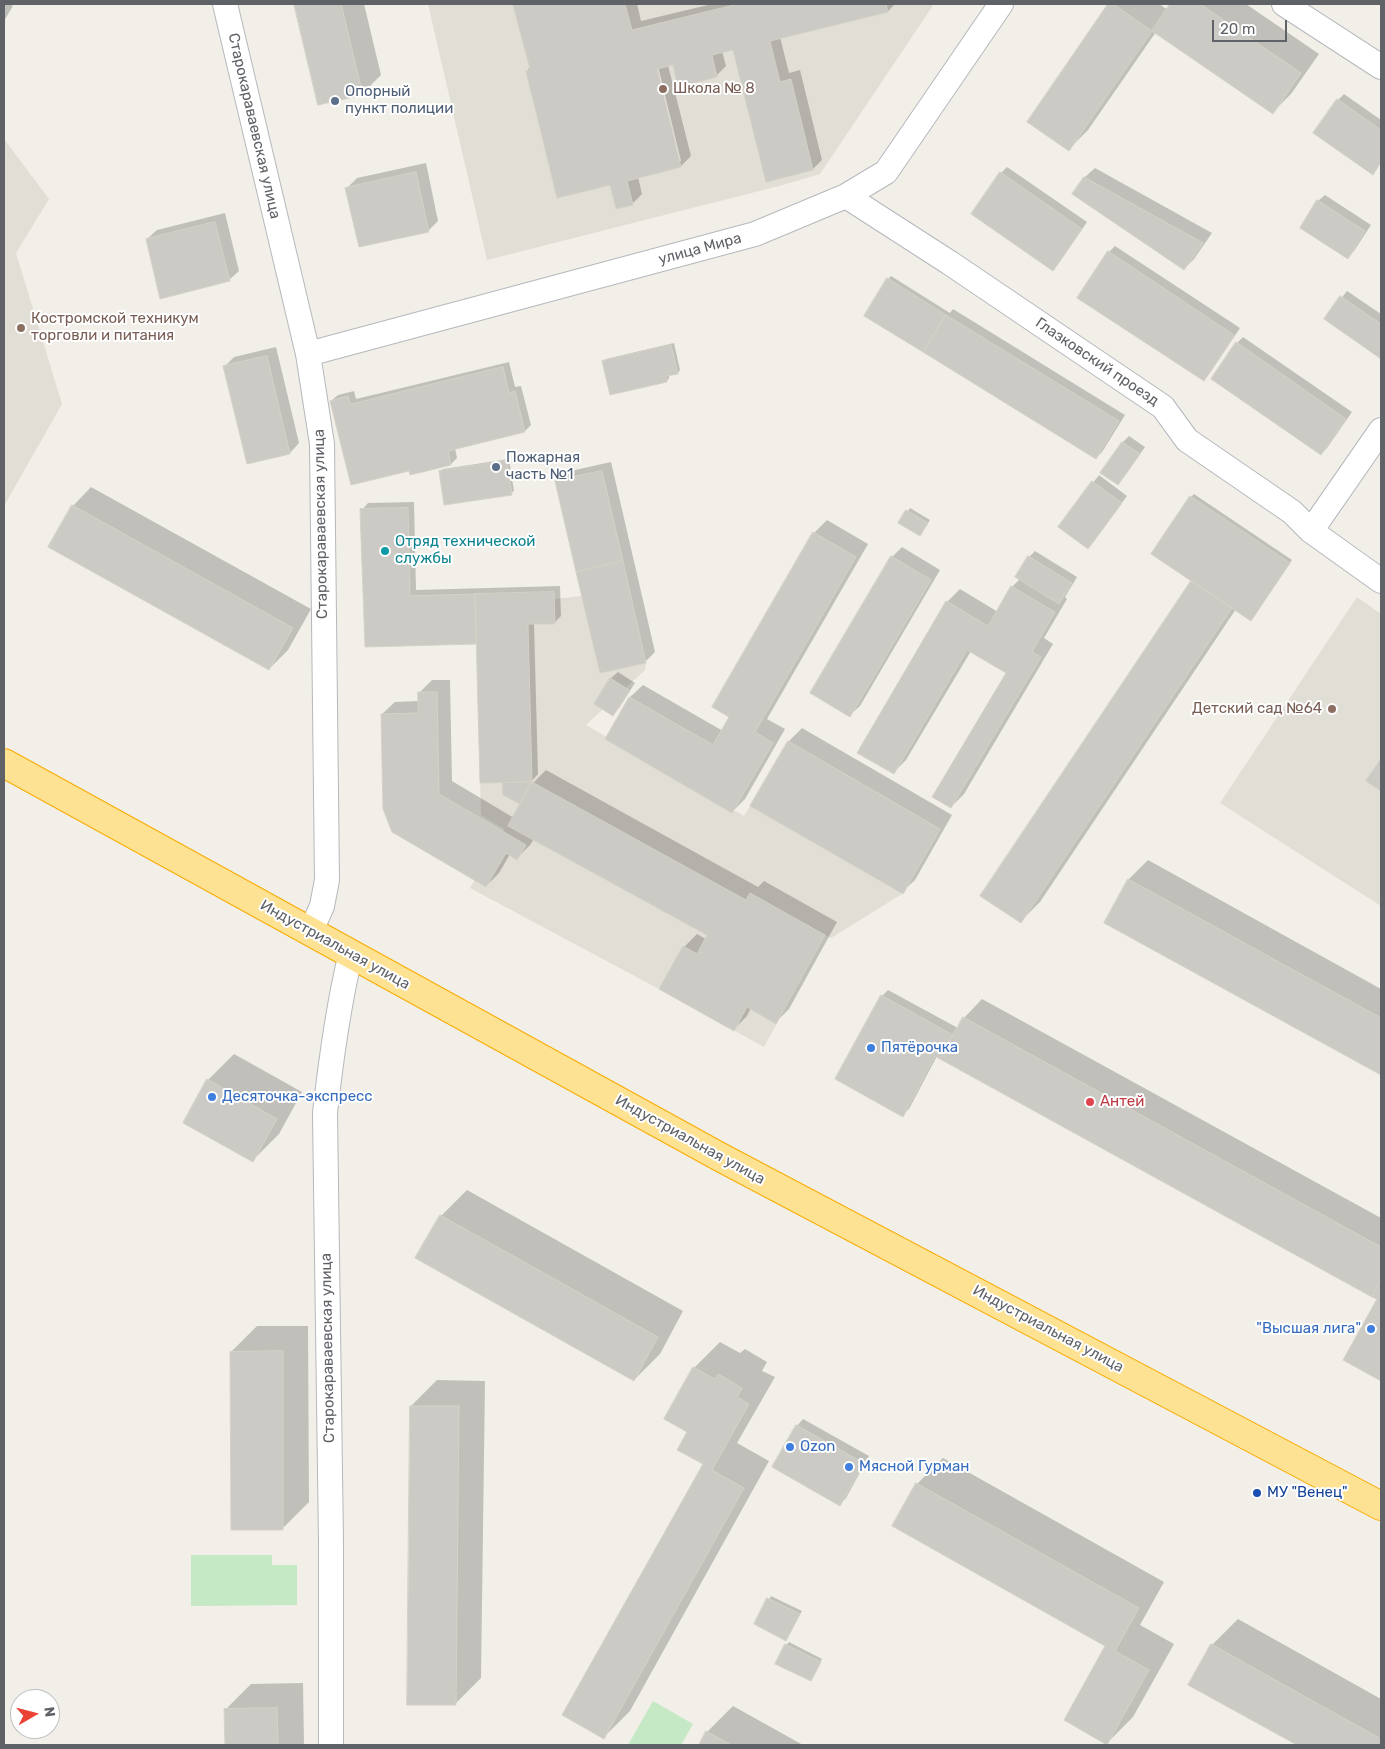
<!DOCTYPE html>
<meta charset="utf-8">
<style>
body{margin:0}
#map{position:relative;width:1385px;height:1749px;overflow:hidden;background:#f1efe8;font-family:Rubik,sans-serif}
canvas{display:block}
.frame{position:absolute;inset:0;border:5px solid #5f6368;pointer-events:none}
.north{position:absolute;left:10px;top:1689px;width:50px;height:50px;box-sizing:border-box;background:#fff;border:1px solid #bfc1c3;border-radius:50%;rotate:82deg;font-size:14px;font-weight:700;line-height:20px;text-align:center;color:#5f6368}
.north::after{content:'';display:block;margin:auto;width:18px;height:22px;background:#ea4335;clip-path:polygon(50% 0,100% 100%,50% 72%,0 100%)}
.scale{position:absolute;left:1212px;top:20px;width:75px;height:22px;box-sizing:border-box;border:2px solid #5f6368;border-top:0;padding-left:6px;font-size:15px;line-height:18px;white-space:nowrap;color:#5f6368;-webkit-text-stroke:4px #fff;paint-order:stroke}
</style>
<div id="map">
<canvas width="1385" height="1749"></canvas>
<div class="frame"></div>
<div class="north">N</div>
<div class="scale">20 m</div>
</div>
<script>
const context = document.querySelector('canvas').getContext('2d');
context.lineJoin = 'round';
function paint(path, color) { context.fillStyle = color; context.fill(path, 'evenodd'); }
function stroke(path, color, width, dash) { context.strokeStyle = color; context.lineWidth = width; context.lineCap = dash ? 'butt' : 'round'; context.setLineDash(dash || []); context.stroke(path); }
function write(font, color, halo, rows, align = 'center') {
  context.font = font + ' Rubik,sans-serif'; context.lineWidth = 4; context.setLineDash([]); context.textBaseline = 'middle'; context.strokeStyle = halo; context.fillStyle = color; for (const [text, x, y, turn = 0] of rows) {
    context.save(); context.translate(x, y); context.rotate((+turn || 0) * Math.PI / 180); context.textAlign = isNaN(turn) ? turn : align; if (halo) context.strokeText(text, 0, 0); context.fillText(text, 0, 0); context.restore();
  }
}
paint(new Path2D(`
 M 428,4 L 934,4 L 820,174 L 783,185 L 487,260 Z
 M 4,139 L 49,199 L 16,253 L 62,404 L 4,506 Z
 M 623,561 L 646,663 L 645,670 L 586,725 L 744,816 L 750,806 L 902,894 L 831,938 L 825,935 L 764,1047 L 659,989 L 470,888 L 504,829 L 481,815 L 475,594 L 554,592 L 555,599 L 581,596 Z
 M 1357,597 L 1381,614 L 1381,906 L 1220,803 Z`), '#e1ded6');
paint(new Path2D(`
 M 191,1555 L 272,1555 L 272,1565 L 297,1565 L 297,1605 L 191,1606 Z
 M 653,1701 L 693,1724 L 681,1745 L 628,1745 Z`), '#c5e8c5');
paint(new Path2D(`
 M 4,4 L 10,4 L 13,6 L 4,21 Z
 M 295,4 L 364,4 L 381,75 L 362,94 L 319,104 Z
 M 515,4 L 637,4 L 641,21 L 712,4 L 895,4 L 888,11 L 780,37 L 789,73 L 800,70 L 822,160 L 813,169 L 734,48 L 722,51 L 726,66 L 716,76 L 674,63 L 668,65 L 691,156 L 681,166 L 638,177 L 642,194 L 632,204 L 611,183 L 527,71 L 530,67 ZM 657,62 L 681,161 L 679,161 L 654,63 Z
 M 1110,4 L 1159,4 L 1168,10 L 1172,4 L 1246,4 L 1319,54 L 1291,94 L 1272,113 L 1156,32 L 1088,130 L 1069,149 L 1029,121 Z
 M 1344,94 L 1381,120 L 1381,163 L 1372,173 L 1338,100 Z
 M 426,163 L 438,221 L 429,230 L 360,246 L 347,188 L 357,178 Z
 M 1007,167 L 1087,222 L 1059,263 L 1052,269 L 1001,173 Z
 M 1095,168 L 1212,233 L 1194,259 L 1184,269 L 1073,194 L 1085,177 Z
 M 1325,195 L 1371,225 L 1354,251 L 1348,257 L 1318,201 Z
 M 225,213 L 239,271 L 229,280 L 147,239 L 157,230 Z
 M 1115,246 L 1240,328 L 1210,373 L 1204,380 L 1109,252 Z
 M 891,276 L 950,313 L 953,309 L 1125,415 L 1102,452 L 1096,458 L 888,279 Z
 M 1347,291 L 1381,314 L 1381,358 L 1325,319 Z
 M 1243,337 L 1352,412 L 1327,448 L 1321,454 L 1237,343 Z
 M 674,343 L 680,370 L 678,373 L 669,375 L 669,378 L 667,381 L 603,362 L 606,359 Z
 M 276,347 L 299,443 L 290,453 L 247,463 L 224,367 L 234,357 Z
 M 509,362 L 515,387 L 521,386 L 531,425 L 525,431 L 455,448 L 457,458 L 451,464 L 410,469 L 331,401 L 338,395 L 354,391 L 356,399 Z
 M 1129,436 L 1145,447 L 1124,477 L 1118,484 L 1102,473 L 1123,442 Z
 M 509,459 L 514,491 L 511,493 L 440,472 L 443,469 Z
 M 611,462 L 655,652 L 646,661 L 557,482 L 566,472 Z
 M 1099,475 L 1127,496 L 1094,541 L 1060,526 Z
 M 91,487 L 311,609 L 288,650 L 269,669 L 73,506 Z
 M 1194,494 L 1292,560 L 1251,620 L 1236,609 L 1040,902 L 1021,921 L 982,895 L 1192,580 L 1191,497 Z
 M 414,502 L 416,590 L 560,586 L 561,616 L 555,622 L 534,623 L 538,774 L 531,782 L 532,784 L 546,770 L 758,887 L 764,881 L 837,922 L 789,1009 L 776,1022 L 751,1008 L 747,1016 L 734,1029 L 684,947 L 697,934 L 706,939 L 708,935 L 534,839 L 530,845 L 517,858 L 510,854 L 499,873 L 486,886 L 382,714 L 395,702 L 419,701 L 419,693 L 432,680 L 450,680 L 452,781 L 514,818 L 524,799 L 504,794 L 503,781 L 477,642 L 366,645 L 362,510 L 368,503 Z
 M 910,508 L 930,520 L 920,535 L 900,523 Z
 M 827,520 L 868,544 L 767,719 L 785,729 L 745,799 L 732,812 L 606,738 L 630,697 L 643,685 L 723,731 L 814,533 Z
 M 902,547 L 940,570 L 860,706 L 850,715 L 892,557 Z
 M 1035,551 L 1077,577 L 1065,597 L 1067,599 L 1044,638 L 1053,644 L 964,794 L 951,807 L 1008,672 L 971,651 L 906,760 L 893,773 L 947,602 L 960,589 L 998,612 L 1012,587 L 1020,579 L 1029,557 Z
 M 618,672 L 635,683 L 619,708 L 613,715 L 596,704 L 611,678 Z
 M 802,728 L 952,815 L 915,880 L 902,892 L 752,806 L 789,741 Z
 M 1148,860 L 1381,989 L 1381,1074 L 1106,922 L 1129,879 Z
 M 888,990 L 958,1028 L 964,1018 L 982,999 L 1381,1218 L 1381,1379 L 1345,1359 L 1379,1299 L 1372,1295 L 937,1056 L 909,1109 L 902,1115 L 882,996 Z
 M 234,1054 L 302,1092 L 279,1134 L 253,1160 L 208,1080 Z
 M 467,1190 L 683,1311 L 660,1354 L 634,1380 L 441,1216 Z
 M 257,1326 L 308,1326 L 309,1502 L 283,1528 L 231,1352 Z
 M 720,1342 L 740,1353 L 745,1349 L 767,1362 L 762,1371 L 775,1377 L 737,1443 L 769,1461 L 630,1711 L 604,1737 L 704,1464 L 689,1431 L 694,1368 Z
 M 437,1380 L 485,1381 L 481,1678 L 455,1704 L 411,1406 Z
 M 803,1419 L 869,1456 L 846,1498 L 840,1504 L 774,1467 L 797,1426 Z
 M 943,1458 L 1164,1582 L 1140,1625 L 1174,1644 L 1133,1717 L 1107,1743 L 1107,1645 L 917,1484 Z
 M 771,1596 L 802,1611 L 786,1639 L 756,1624 Z
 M 1238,1619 L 1381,1699 L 1381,1745 L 1299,1745 L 1190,1684 L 1212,1645 Z
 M 789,1642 L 822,1659 L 810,1680 L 786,1645 Z
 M 303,1683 L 304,1745 L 226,1745 L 225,1710 L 251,1684 Z
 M 733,1706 L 803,1745 L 700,1745 L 707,1732 Z`), '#0003');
const building = new Path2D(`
 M 294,4 L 341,4 L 363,95 L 318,105 Z
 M 513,4 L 625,4 L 632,30 L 738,4 L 886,4 L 888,12 L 770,41 L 780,82 L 791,79 L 813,170 L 766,182 L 733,50 L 712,55 L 717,77 L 678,87 L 673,65 L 657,69 L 681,167 L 627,181 L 633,205 L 616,209 L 610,185 L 557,198 L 526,71 L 530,70 Z
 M 1108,4 L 1113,4 L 1152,31 L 1069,151 L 1027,122 Z
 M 1170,4 L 1200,4 L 1301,73 L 1273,114 L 1152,31 Z
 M 1337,99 L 1381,130 L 1381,162 L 1373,175 L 1313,133 Z
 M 416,172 L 429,232 L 359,247 L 345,188 Z
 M 1000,172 L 1082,229 L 1053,271 L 971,214 Z
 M 1084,177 L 1203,243 L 1184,270 L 1072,194 Z
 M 1317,200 L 1365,231 L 1348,259 L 1300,228 Z
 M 215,222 L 230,281 L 160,299 L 146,239 Z
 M 1108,251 L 1234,335 L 1204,381 L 1077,298 Z
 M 887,278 L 946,315 L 923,352 L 864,316 Z
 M 1340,296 L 1381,324 L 1381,359 L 1324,319 Z
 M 946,315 L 1119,421 L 1096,459 L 923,352 Z
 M 1236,342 L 1346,419 L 1321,455 L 1211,379 Z
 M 671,345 L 678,374 L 666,376 L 667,382 L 610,395 L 602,361 Z
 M 267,356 L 290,454 L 247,464 L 223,366 Z
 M 503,367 L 509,393 L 515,391 L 525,432 L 448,451 L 451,465 L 410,475 L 409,471 L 351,485 L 330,401 L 348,396 L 350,404 Z
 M 1122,442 L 1140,454 L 1118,485 L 1100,473 Z
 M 507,461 L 512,495 L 444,505 L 439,471 Z
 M 602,471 L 623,561 L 576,572 L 555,481 Z
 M 1092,481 L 1122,503 L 1088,549 L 1058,527 Z
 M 1190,496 L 1290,563 L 1251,621 L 1151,554 Z
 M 72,505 L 293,628 L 269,670 L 48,547 Z
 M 408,508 L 410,596 L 475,594 L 476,644 L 365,647 L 360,509 Z
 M 906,510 L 928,523 L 920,536 L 898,523 Z
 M 813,532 L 856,557 L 755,732 L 773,743 L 732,813 L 605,739 L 629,697 L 713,745 L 729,717 L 712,707 Z
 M 891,556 L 931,580 L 850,717 L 810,693 Z
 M 1028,556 L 1072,583 L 1059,604 L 1015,577 Z
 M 623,561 L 646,663 L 600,673 L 576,572 Z
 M 1191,581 L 1232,608 L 1021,923 L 980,896 Z
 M 1011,586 L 1055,612 L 1032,652 L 1041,657 L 951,808 L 932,797 L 1006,673 L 967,650 L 894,774 L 857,753 L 946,601 L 988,626 Z
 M 554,592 L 555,624 L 528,624 L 532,782 L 480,783 L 475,594 Z
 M 610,678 L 629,690 L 613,716 L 594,704 Z
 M 418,692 L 437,692 L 439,794 L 526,845 L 517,860 L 506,853 L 486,887 L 392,832 L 383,809 L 381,714 L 418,713 Z
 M 788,741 L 940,829 L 903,894 L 750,806 Z
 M 1381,759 L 1381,791 L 1366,781 Z
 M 532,782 L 746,900 L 750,893 L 825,935 L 776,1024 L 747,1007 L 734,1031 L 659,989 L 683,946 L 697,954 L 707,935 L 508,826 Z
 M 532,782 L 520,804 L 503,795 L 502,783 Z
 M 1128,879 L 1381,1018 L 1381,1075 L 1104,923 Z
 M 881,995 L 953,1035 L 940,1059 L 935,1056 L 903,1117 L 835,1079 Z
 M 963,1017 L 1381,1247 L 1381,1280 L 1372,1297 L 940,1059 Z
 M 207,1079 L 277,1119 L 253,1162 L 183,1123 Z
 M 440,1215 L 658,1337 L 634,1381 L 415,1258 Z
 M 1381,1280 L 1381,1381 L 1343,1360 L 1377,1299 L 1372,1297 Z
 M 283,1351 L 283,1530 L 231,1530 L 230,1352 Z
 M 693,1367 L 715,1379 L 718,1374 L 742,1388 L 737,1397 L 749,1404 L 712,1470 L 744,1488 L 604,1739 L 562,1715 L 703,1464 L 677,1450 L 687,1432 L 664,1419 Z
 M 410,1406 L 459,1406 L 456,1705 L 407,1705 Z
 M 796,1425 L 864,1463 L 840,1506 L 772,1467 Z
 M 916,1483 L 1139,1608 L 1115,1651 L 1149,1670 L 1107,1745 L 1064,1720 L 1105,1646 L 892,1526 Z
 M 767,1598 L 800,1614 L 786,1641 L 754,1624 Z
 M 785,1644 L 821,1662 L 811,1681 L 775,1664 Z
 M 1211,1644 L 1381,1739 L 1381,1745 L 1297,1745 L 1188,1685 Z
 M 277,1708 L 278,1745 L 225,1745 L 224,1709 Z
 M 706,1731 L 731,1745 L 699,1745 Z`);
paint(building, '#cccac5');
stroke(building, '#d6d1c6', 1);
const minor = new Path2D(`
 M 225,4 L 308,354 L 322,444 L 327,880 L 322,906 L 311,931
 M 1284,4 L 1381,67
 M 846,196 L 950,263 L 1163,407 L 1187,440 L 1292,512 L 1311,531 L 1381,581
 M 308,354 L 755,234 L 846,196 L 886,172 L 1001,4
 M 1311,531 L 1381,430
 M 331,1745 L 331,1543 L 325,1113 C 331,1059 338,1006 351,953`);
const highway = new Path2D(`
 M 4,763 L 720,1157 L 1381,1506`);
stroke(minor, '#b5b8bc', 26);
stroke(highway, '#f9ab00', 30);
stroke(minor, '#fff', 24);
stroke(highway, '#fde293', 28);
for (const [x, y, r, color] of [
 [663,89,5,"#8d6e63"],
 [335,101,5,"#5c6f8a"],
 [21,328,5,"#8d6e63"],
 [496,467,5,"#5c6f8a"],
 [385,551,5,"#0f9aa8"],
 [1332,709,5,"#8d6e63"],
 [871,1048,5,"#3f7fe0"],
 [212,1097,5,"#3f7fe0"],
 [1090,1102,5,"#e0444e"],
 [1371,1329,5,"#3f7fe0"],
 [790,1447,5,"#3f7fe0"],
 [849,1467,5,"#3f7fe0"],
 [1257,1493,5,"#1a4fb4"]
]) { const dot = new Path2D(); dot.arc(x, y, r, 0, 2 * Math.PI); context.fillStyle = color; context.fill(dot); stroke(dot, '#fff', 2); }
write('15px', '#785e54', '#fff', [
 ["Школа № 8",673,89],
 ["Костромской техникум",31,319],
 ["торговли и питания",31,336],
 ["Детский сад №64",1322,709,"right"]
], 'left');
write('15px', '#4e5e75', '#fff', [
 ["Опорный",345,92],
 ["пункт полиции",345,109],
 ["Пожарная",506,458],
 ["часть №1",506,475]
], 'left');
write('15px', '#5f6368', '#fff', [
 ["Старокараваевская улица",254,126,77],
 ["улица Мира",700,249,-15],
 ["Глазковский проезд",1097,362,34],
 ["Старокараваевская улица",321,524,-91],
 ["Индустриальная улица",335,945,29],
 ["Индустриальная улица",690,1140,29],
 ["Индустриальная улица",1048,1329,28],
 ["Старокараваевская улица",328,1348,-91]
]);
write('15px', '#0d838f', '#fff', [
 ["Отряд технической",395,542],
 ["службы",395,559]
], 'left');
write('15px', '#366cbe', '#fff', [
 ["Пятёрочка",881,1048],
 ["Десяточка-экспресс",222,1097],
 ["\"Высшая лига\"",1361,1329,"right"],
 ["Ozon",800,1447],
 ["Мясной Гурман",859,1467]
], 'left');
write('15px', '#be3a42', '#fff', [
 ["Антей",1100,1102]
], 'left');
write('15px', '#164399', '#fff', [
 ["МУ \"Венец\"",1267,1493]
], 'left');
</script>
